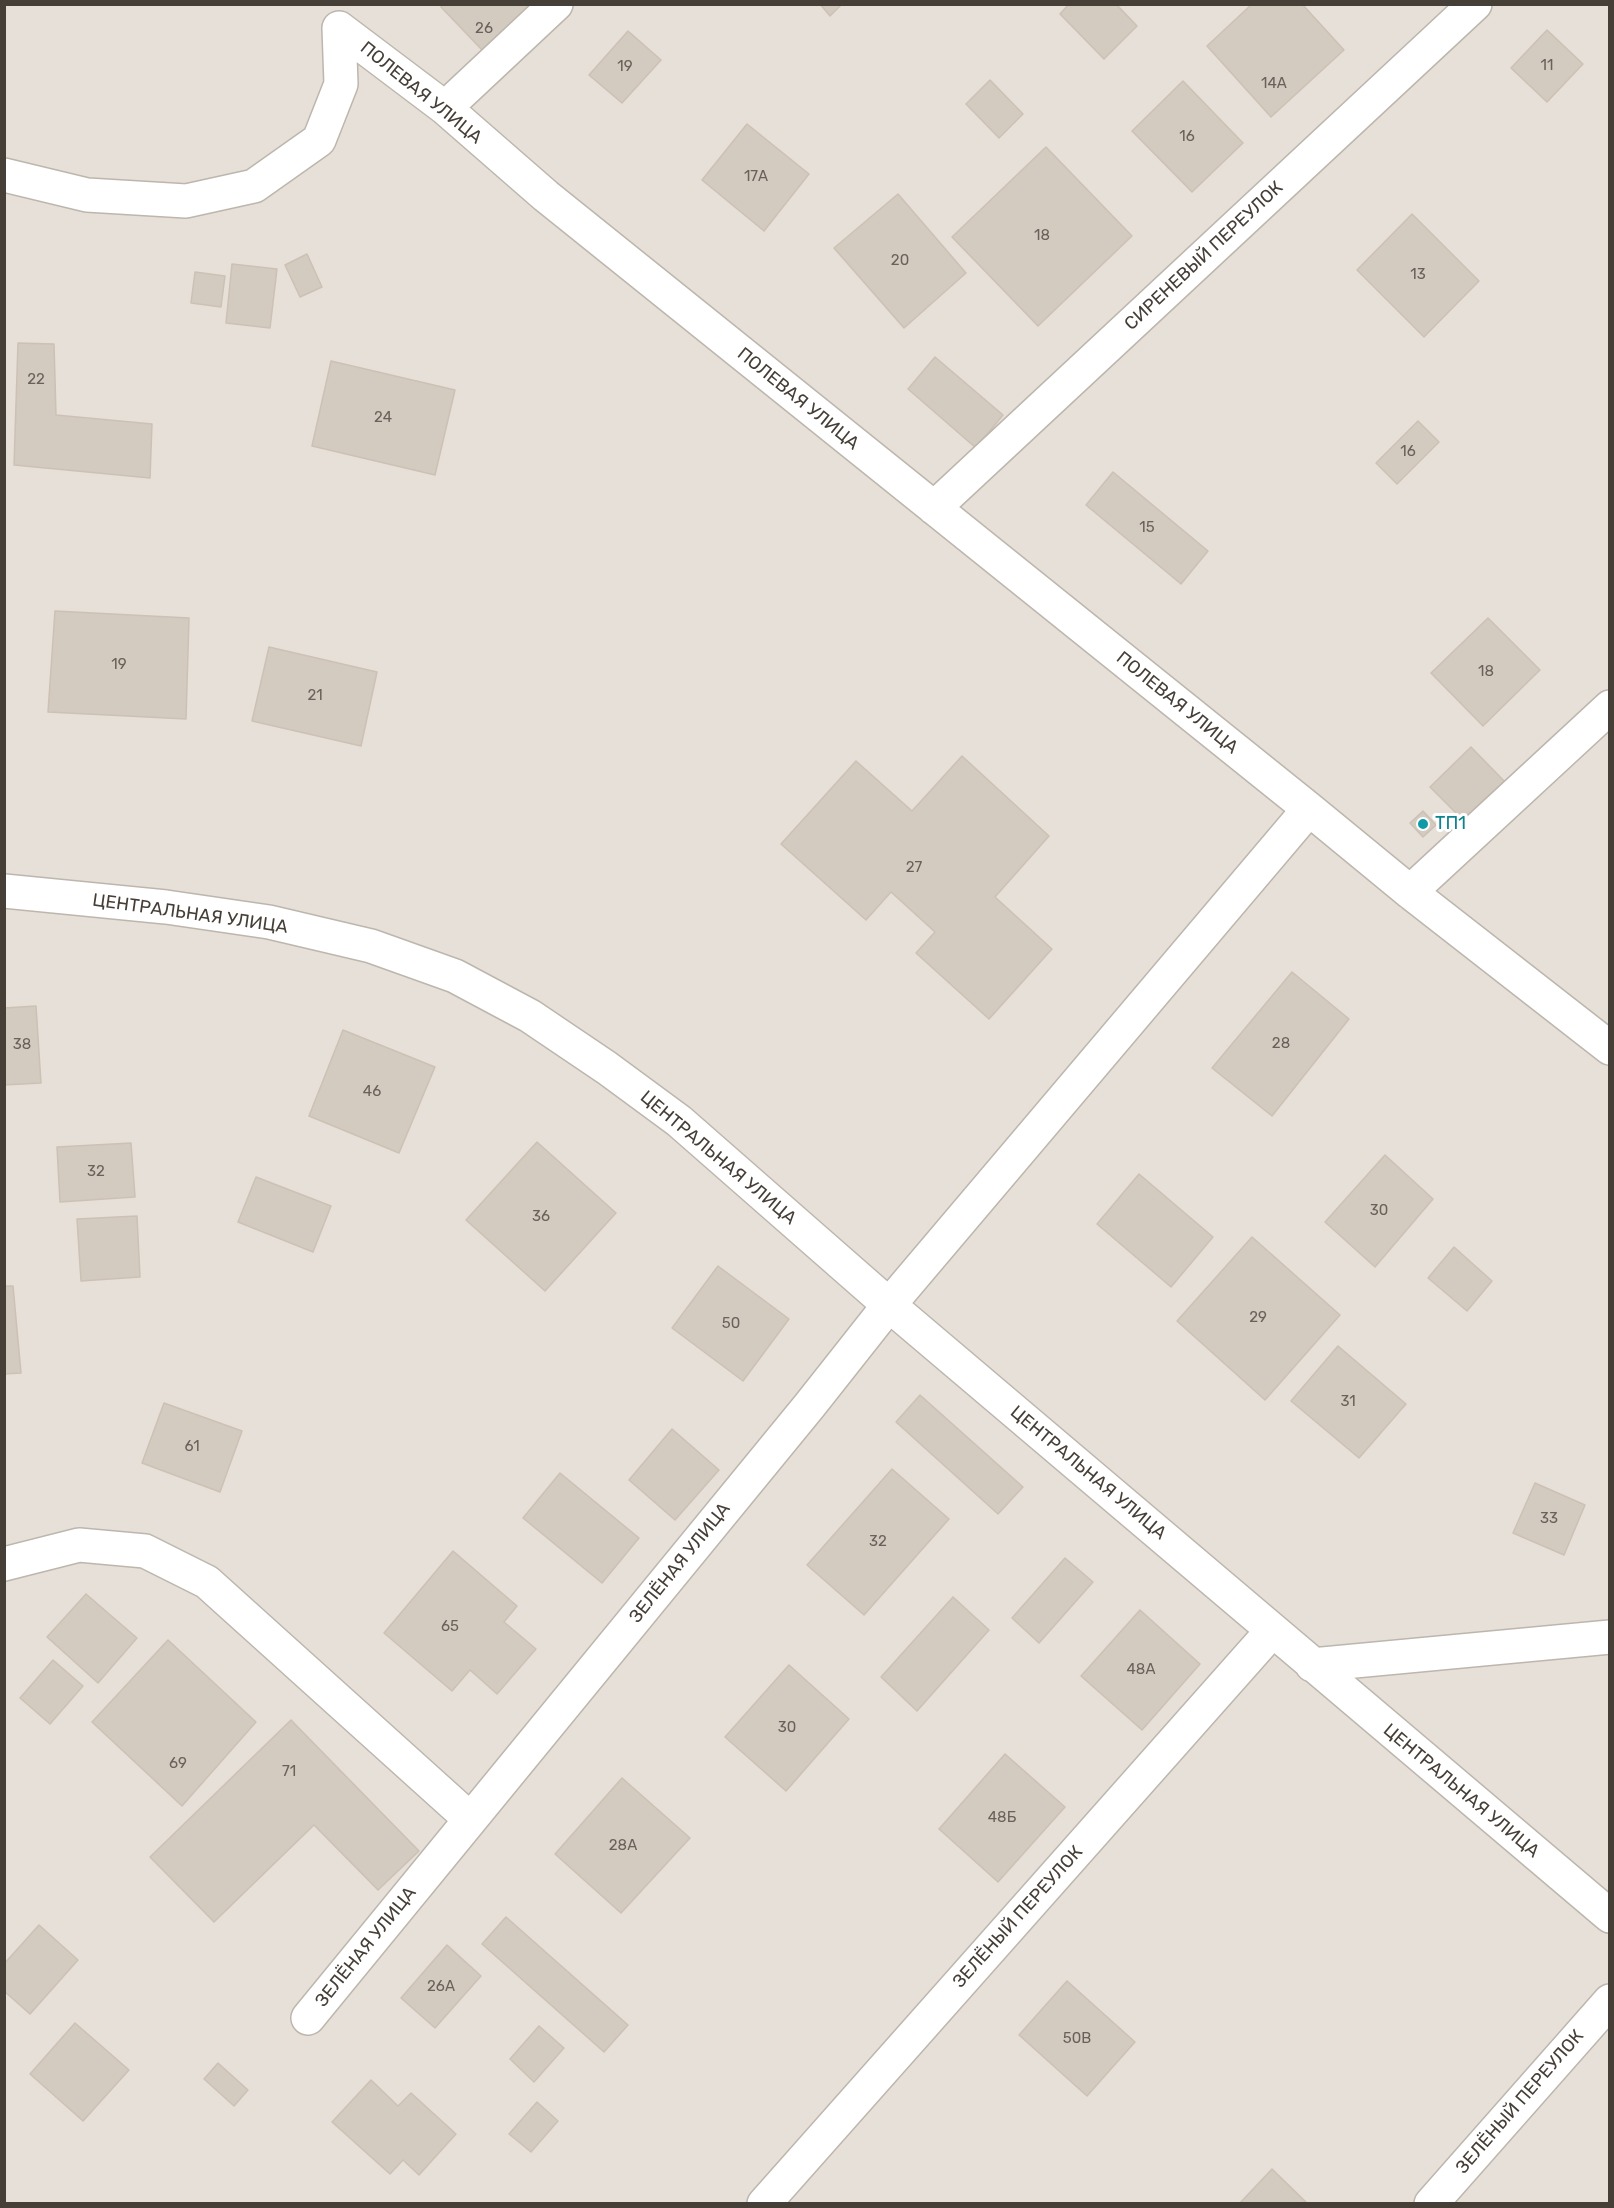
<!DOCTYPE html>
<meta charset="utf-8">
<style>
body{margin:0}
#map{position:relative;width:1614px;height:2208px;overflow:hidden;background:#f3efe9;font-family:Rubik,sans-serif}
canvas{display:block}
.frame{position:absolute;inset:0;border:6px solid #463f38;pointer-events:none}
</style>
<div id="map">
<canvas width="1614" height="2208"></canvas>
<div class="frame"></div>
</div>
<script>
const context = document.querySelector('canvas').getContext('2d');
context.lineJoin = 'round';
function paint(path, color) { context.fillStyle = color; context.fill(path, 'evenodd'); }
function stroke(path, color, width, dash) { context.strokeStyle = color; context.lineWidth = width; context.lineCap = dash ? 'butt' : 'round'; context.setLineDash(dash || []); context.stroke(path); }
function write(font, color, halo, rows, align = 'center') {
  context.font = font + ' Rubik,sans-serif'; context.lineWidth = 6; context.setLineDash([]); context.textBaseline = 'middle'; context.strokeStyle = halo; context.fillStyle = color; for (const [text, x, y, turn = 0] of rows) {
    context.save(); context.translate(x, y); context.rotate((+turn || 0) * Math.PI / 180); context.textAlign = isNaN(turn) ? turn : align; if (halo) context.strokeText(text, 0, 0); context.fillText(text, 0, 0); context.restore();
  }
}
paint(new Path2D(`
 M 5,5 L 1609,5 L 1609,2203 L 5,2203 Z`), '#e6e0d8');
const building = new Path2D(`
 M 443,4 L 533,4 L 483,51 L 441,7 Z
 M 820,4 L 842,4 L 830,16 Z
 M 1069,4 L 1116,4 L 1137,26 L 1104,59 L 1060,14 Z
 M 1252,4 L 1302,4 L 1344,50 L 1271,117 L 1207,46 Z
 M 1547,30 L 1583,64 L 1547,102 L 1511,68 Z
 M 628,31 L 661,60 L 622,103 L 589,75 Z
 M 990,80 L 1023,114 L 999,138 L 966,104 Z
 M 1183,81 L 1243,143 L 1192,192 L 1132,131 Z
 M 747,124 L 809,174 L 764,231 L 702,180 Z
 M 1046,147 L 1132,236 L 1038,326 L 952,237 Z
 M 898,194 L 966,273 L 904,328 L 834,248 Z
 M 1412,214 L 1479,281 L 1424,337 L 1357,270 Z
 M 307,254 L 322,287 L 300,297 L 285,265 Z
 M 232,264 L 277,269 L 270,328 L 226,323 Z
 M 195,272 L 225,276 L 221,307 L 191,303 Z
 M 18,343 L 54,344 L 56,415 L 152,424 L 150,478 L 14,465 Z
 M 935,357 L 1003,415 L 976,448 L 908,389 Z
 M 331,361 L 455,390 L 435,475 L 312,446 Z
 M 1418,421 L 1439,442 L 1397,484 L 1376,463 Z
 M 1113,472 L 1208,551 L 1181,584 L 1086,505 Z
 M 55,611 L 189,618 L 186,719 L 48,712 Z
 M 1488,618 L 1540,670 L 1483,726 L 1431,673 Z
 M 269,647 L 377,672 L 361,746 L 252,721 Z
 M 1471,747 L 1506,783 L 1466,823 L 1430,787 Z
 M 962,756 L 1049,836 L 995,897 L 1052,949 L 989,1019 L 916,953 L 935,932 L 891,892 L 866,920 L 781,844 L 856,761 L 912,811 Z
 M 1423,811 L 1436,825 L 1423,837 L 1410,823 Z
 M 1292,972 L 1349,1019 L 1272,1116 L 1212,1068 Z
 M 36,1006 L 41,1083 L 4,1085 L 4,1008 Z
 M 343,1030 L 435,1067 L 399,1153 L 309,1116 Z
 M 537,1142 L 616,1213 L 545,1291 L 466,1220 Z
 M 131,1143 L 135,1197 L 60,1202 L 57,1147 Z
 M 1385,1155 L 1433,1199 L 1375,1267 L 1325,1222 Z
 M 1139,1174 L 1213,1237 L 1171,1287 L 1097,1224 Z
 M 256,1177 L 331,1206 L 313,1252 L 238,1222 Z
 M 137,1216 L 140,1277 L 81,1281 L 77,1219 Z
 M 1252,1237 L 1340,1315 L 1265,1400 L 1177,1321 Z
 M 1454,1247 L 1492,1281 L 1467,1311 L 1428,1278 Z
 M 718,1266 L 789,1319 L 743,1381 L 672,1328 Z
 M 4,1286 L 13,1286 L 21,1373 L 4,1374 Z
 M 1338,1346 L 1406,1404 L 1359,1458 L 1291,1401 Z
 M 920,1395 L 1023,1487 L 998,1514 L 896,1422 Z
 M 164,1403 L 242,1431 L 220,1492 L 142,1463 Z
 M 672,1429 L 719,1470 L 675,1520 L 629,1480 Z
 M 892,1469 L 949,1519 L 864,1615 L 807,1565 Z
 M 560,1473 L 639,1538 L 602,1583 L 523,1518 Z
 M 1535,1483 L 1585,1505 L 1564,1555 L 1513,1533 Z
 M 453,1551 L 517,1606 L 504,1622 L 536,1649 L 497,1694 L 470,1670 L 452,1691 L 384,1633 Z
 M 1065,1558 L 1093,1582 L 1039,1643 L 1012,1618 Z
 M 86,1594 L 137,1638 L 98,1683 L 47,1637 Z
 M 953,1597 L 989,1630 L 917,1711 L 881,1677 Z
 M 1140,1610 L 1200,1664 L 1142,1730 L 1081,1676 Z
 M 168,1640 L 256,1722 L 182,1806 L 92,1722 Z
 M 53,1660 L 83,1686 L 50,1724 L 20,1698 Z
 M 789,1665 L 849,1719 L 786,1791 L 725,1737 Z
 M 291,1720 L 419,1851 L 378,1890 L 314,1825 L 214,1922 L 150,1857 Z
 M 1005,1754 L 1065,1807 L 998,1882 L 939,1829 Z
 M 622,1778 L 690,1838 L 621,1913 L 555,1854 Z
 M 506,1917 L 628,2025 L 604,2052 L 482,1944 Z
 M 39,1925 L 78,1960 L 30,2014 L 4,1991 L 4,1964 Z
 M 447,1945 L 481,1976 L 435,2028 L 401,1998 Z
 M 1067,1981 L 1135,2042 L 1087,2096 L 1019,2035 Z
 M 75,2023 L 129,2070 L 83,2121 L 30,2074 Z
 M 539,2026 L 564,2048 L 534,2082 L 510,2059 Z
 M 218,2063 L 248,2090 L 234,2106 L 204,2079 Z
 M 371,2080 L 398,2106 L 411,2093 L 456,2134 L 419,2175 L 403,2160 L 390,2174 L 332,2122 Z
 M 537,2102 L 558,2121 L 531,2152 L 509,2134 Z
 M 1272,2169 L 1308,2204 L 1239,2204 Z`);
paint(building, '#d3cac0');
stroke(building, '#cdc1b4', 1.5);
const minor = new Path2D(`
 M 445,108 L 556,4
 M 4,175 L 87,195 L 186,201 L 254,186 L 319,140 L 341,84 L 339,28 L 445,108 L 546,196 L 1309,809 L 1410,892 L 1610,1048
 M 934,508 L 1475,4
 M 4,891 L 166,907 L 269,922 L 371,946 L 455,976 L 530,1016 L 607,1068 L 679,1121 L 889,1305 L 1610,1916
 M 1410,892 L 1610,707
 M 4,1564 L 79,1545 L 145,1551 L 207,1582 L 470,1819
 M 1312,1665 L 1610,1637
 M 308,2018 L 810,1405 L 889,1305 L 1309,809
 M 764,2204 L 1272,1631
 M 1431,2204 L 1610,2001`);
stroke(minor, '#bdb6ad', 36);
stroke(minor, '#fff', 33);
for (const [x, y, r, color] of [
 [1423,824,6,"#0f9aa8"]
]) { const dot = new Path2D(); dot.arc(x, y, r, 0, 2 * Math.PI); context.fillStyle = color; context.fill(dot); stroke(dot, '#fff', 2); }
write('15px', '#69625a', null, [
 ["26",484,29],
 ["11",1547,66],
 ["19",625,67],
 ["14А",1274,84],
 ["16",1187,137],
 ["17А",756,177],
 ["18",1042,236],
 ["20",900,261],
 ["13",1418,275],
 ["22",36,380],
 ["24",383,418],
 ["16",1408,452],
 ["15",1147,528],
 ["19",119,665],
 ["18",1486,672],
 ["21",315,696],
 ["27",914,868],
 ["28",1281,1044],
 ["38",22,1045],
 ["46",372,1092],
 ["32",96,1172],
 ["30",1379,1211],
 ["36",541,1217],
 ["29",1258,1318],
 ["50",731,1324],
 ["31",1348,1402],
 ["61",192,1447],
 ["33",1549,1519],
 ["32",878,1542],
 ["65",450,1627],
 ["48А",1141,1670],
 ["30",787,1728],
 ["69",178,1764],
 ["71",289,1772],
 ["48Б",1002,1818],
 ["28А",623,1846],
 ["26А",441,1987],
 ["50В",1077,2039]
]);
write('18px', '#463f38', '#fff', [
 ["ПОЛЕВАЯ УЛИЦА",421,93,39],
 ["СИРЕНЕВЫЙ ПЕРЕУЛОК",1204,256,-43],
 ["ПОЛЕВАЯ УЛИЦА",798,399,39],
 ["ПОЛЕВАЯ УЛИЦА",1177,703,39],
 ["ЦЕНТРАЛЬНАЯ УЛИЦА",190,914,8],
 ["ЦЕНТРАЛЬНАЯ УЛИЦА",718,1158,40],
 ["ЦЕНТРАЛЬНАЯ УЛИЦА",1088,1473,40],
 ["ЗЕЛЁНАЯ УЛИЦА",680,1563,-51],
 ["ЦЕНТРАЛЬНАЯ УЛИЦА",1461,1791,40],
 ["ЗЕЛЁНЫЙ ПЕРЕУЛОК",1018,1917,-48],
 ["ЗЕЛЁНАЯ УЛИЦА",366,1947,-51],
 ["ЗЕЛЁНЫЙ ПЕРЕУЛОК",1520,2102,-49]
]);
write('18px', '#0d838f', '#fff', [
 ["ТП1",1435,824]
], 'left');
</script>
